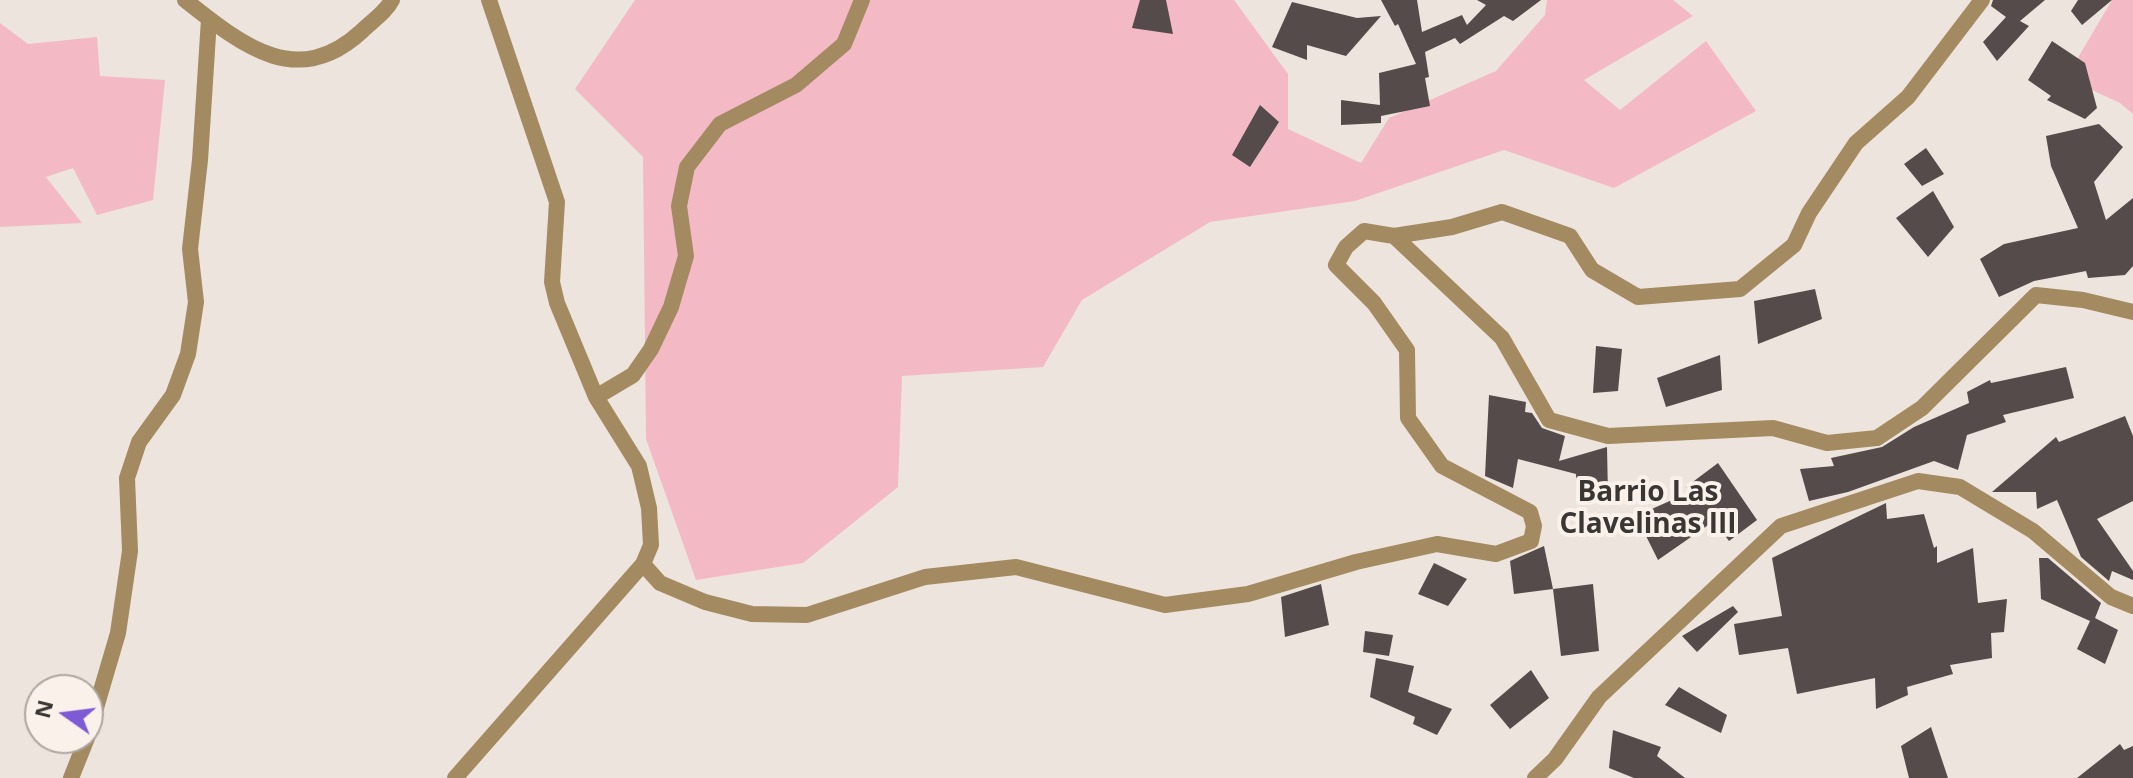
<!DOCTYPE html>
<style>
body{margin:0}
#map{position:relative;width:2133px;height:778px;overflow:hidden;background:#ede4dd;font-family:"Open Sans",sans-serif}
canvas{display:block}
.north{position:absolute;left:24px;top:674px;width:80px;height:80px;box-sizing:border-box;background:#fbf1eb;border:2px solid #aea6a1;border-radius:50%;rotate:284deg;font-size:22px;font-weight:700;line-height:32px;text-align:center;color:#3a3633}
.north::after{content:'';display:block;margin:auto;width:28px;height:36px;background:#7e5bd5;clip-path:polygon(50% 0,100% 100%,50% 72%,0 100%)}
</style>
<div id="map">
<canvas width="2133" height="778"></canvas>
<div class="north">N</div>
</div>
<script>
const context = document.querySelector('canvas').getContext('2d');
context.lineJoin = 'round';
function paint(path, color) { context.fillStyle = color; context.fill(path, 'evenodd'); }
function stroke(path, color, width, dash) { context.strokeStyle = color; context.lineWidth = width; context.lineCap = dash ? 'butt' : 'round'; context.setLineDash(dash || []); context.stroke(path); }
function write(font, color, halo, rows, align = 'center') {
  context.font = font + ' "Open Sans",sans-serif'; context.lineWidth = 8; context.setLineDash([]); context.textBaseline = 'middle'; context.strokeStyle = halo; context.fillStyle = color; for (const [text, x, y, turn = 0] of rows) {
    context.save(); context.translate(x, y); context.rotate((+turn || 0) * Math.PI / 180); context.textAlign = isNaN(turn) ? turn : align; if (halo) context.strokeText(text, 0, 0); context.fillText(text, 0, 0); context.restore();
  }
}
paint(new Path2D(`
 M 635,0 L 1234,0 L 1288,74 L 1288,129 L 1361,163 L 1389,118 L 1496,71 L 1545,15 L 1547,0 L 1673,0 L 1693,16 L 1584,80 L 1620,110 L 1706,41 L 1756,111 L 1614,188 L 1504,150 L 1355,201 L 1210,222 L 1082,300 L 1043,367 L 902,376 L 898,487 L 803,563 L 696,580 L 646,439 L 643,157 L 575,89 Z
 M 2112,0 L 2133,0 L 2133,114 L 2120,103 L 2066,78 Z
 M 0,23 L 28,44 L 97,37 L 100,76 L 165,80 L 153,200 L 97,215 L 73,168 L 46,177 L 82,223 L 0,227 Z`), '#f3bac5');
paint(new Path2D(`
 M 1140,0 L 1166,0 L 1173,34 L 1132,28 Z
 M 1381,0 L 1417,0 L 1422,32 L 1462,15 L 1467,25 L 1486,5 L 1477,0 L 1541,0 L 1513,21 L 1504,16 L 1460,44 L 1455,38 L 1425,52 L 1429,77 L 1425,78 L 1430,106 L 1381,116 L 1381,123 L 1341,125 L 1341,100 L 1380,105 L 1379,73 L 1416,64 L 1398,24 L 1395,26 Z
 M 1993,0 L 2045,0 L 2020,21 L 2029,26 L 1997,61 L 1983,42 L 2006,17 L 1991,6 Z
 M 2078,0 L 2112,0 L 2082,25 L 2071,11 Z
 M 1292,2 L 1357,18 L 1381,16 L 1346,56 L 1307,45 L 1307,60 L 1272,47 Z
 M 2052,41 L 2085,63 L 2097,108 L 2085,119 L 2047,100 L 2051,96 L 2028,80 Z
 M 1260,105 L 1279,122 L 1250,167 L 1232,155 Z
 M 2099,124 L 2123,147 L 2094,182 L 2106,220 L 2133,198 L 2133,266 L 2125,275 L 2088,278 L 2086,271 L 2034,281 L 1999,297 L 1980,259 L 2004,244 L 2078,228 L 2051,166 L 2046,136 Z
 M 1926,148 L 1944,174 L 1922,186 L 1904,164 Z
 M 1933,191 L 1954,227 L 1928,257 L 1896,218 Z
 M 1815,289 L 1822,319 L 1758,344 L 1754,301 Z
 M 1596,346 L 1622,349 L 1618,391 L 1593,393 Z
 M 1720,355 L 1722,390 L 1666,407 L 1657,378 Z
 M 2066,367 L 2074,398 L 2003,415 L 2006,422 L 1967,435 L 1958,470 L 1934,461 L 1848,492 L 1809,501 L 1800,469 L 1834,466 L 1831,458 L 1882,447 L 1914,427 L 1969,403 L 1967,392 L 1990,380 L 1991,383 Z
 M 1489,395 L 1526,402 L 1525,412 L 1532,413 L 1542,428 L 1565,436 L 1559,461 L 1607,447 L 1608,496 L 1577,499 L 1576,474 L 1518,459 L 1513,488 L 1485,476 Z
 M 2125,416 L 2133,436 L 2133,501 L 2097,519 L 2133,571 L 2133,580 L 2112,571 L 2109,581 L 2081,557 L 2057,500 L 2037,509 L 2036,492 L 1992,492 L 2056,437 L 2059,442 Z
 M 1718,463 L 1757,520 L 1729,541 L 1714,521 L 1658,560 L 1636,516 L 1690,492 L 1686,487 Z
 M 1886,503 L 1887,519 L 1924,514 L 1934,548 L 1937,546 L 1937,563 L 1973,548 L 1978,603 L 2007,599 L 2004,632 L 1991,633 L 1992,658 L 1950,665 L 1953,674 L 1907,687 L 1908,695 L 1876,709 L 1875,678 L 1797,694 L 1788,648 L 1739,655 L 1734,624 L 1782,616 L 1772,558 Z
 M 1544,546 L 1553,589 L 1514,594 L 1510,561 Z
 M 2039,558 L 2048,558 L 2101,603 L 2095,618 L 2118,630 L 2105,664 L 2077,649 L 2090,621 L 2041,599 Z
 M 1434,563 L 1467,579 L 1448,606 L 1418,594 Z
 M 1321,584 L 1329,625 L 1285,637 L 1281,597 Z
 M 1593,584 L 1599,651 L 1561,656 L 1553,589 Z
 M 1733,606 L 1738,612 L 1697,652 L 1682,636 Z
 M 1365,631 L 1393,635 L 1389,656 L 1363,652 Z
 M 1376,658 L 1414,666 L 1408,692 L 1452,709 L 1437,735 L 1413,724 L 1415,717 L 1370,697 Z
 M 1531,670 L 1549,698 L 1510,729 L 1490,705 Z
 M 1679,687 L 1727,715 L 1721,733 L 1665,705 Z
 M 1931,727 L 1948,778 L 1909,778 L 1901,746 Z
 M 1613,730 L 1661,747 L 1657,756 L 1685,778 L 1634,778 L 1609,768 Z
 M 2120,744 L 2124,750 L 2133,746 L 2133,778 L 2077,778 Z`), '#554b4a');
stroke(new Path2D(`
 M 185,0 C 242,45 297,91 362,31 C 372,21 386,12 392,0
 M 1394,236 L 1502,338 L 1549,420 L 1608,436 L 1773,428 L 1827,443 L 1877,438 L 1922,408 L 2036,295 L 2083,300 L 2133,312
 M 596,397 L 633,375 L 651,349 L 671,307 L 686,256 L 679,206 L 687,167 L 720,124 L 796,85 L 844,44 L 862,0
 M 643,564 L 660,583 L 705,602 L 752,614 L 807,615 L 925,577 L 1016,567 L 1165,605 L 1248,594 L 1356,562 L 1437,544 L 1496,554 L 1531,541 L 1534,526 L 1530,512 L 1442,466 L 1408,418 L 1407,350 L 1374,303 L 1336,265 L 1346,247 L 1364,231 L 1394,236 L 1452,227 L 1502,212 L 1570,236 L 1592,270 L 1638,297 L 1740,289 L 1794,245 L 1809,213 L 1856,143 L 1908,97 L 1982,0
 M 88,735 L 118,633 L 130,551 L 127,478 L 139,442 L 173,395 L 188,354 L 196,302 L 190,249 L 200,160 L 209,19
 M 71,778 L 87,738
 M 455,778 L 643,564 L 651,545 L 649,508 L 639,466 L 596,397 L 557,303 L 552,282 L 557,202 L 489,0
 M 1535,778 L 1555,759 L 1599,697 L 1781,526 L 1918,481 L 1960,487 L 2033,531 L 2111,597 L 2133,606`), '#a38a60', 16);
write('bold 28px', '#3a3633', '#fbf1eb', [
 ["Barrio Las",1648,493],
 ["Clavelinas III",1648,525]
]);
</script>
